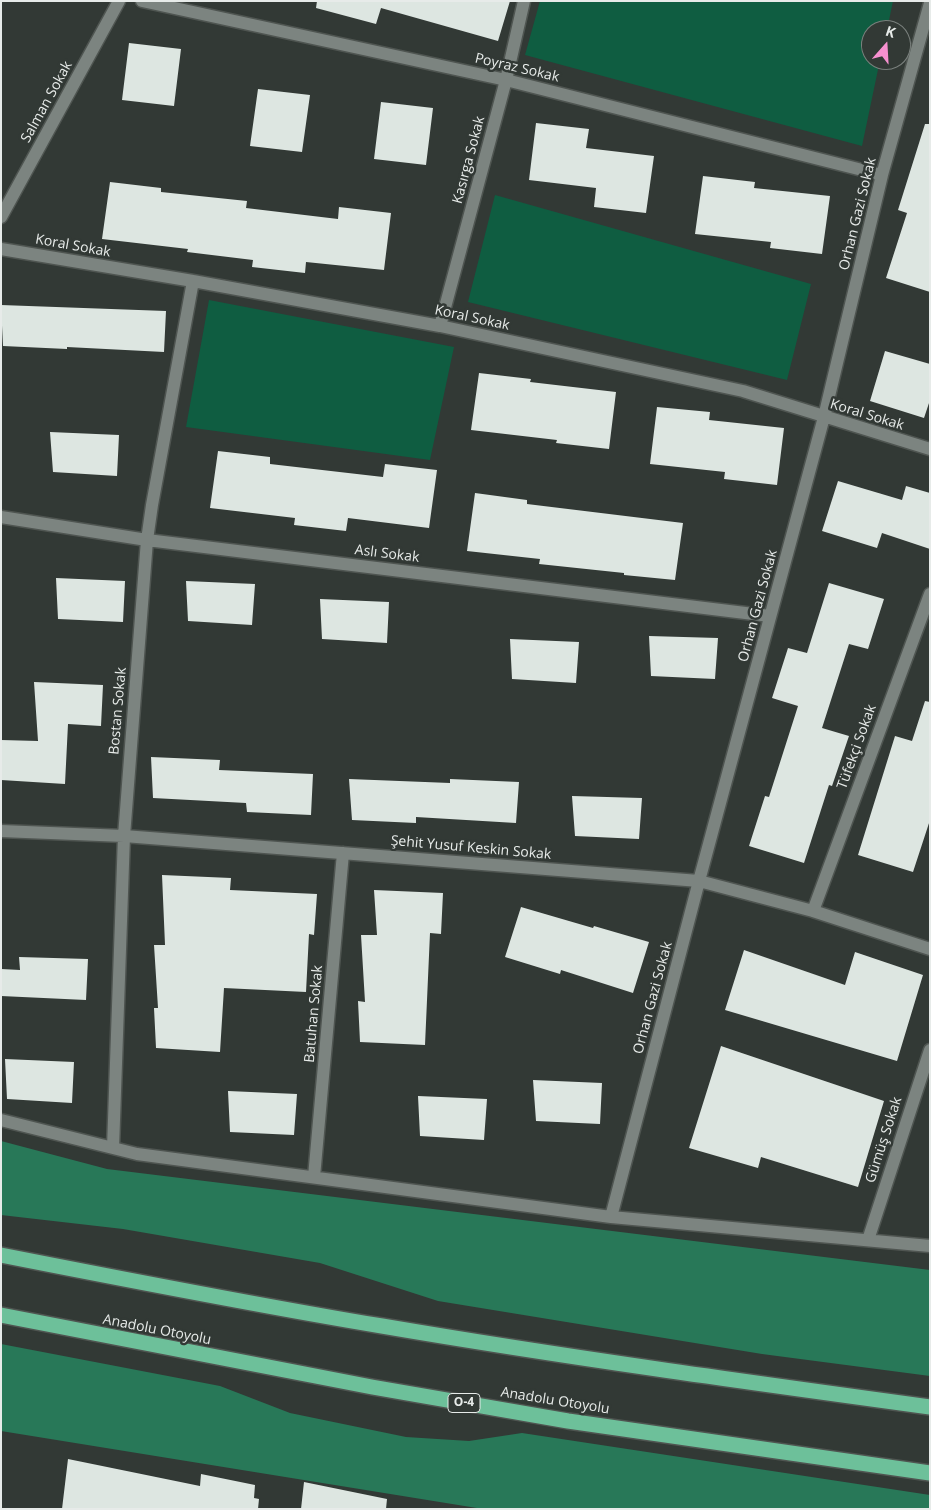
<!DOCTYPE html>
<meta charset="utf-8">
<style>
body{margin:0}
#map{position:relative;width:931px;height:1510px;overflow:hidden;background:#323935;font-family:"Open Sans",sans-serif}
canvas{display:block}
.frame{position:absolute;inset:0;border:2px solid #e7ebe9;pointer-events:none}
.north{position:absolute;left:861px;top:20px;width:50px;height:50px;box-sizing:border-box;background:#323935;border:1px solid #7a807d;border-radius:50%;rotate:19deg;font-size:14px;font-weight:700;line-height:20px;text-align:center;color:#e7ebe9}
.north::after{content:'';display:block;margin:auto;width:18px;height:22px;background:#f690cf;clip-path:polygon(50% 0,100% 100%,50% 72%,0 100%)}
</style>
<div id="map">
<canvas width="931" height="1510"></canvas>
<div class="frame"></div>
<div class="north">K</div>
</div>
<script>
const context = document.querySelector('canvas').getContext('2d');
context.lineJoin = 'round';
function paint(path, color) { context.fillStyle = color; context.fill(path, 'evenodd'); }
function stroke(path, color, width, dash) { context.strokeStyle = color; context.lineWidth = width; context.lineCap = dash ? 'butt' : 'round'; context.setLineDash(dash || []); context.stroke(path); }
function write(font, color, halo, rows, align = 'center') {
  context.font = font + ' "Open Sans",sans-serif'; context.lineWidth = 5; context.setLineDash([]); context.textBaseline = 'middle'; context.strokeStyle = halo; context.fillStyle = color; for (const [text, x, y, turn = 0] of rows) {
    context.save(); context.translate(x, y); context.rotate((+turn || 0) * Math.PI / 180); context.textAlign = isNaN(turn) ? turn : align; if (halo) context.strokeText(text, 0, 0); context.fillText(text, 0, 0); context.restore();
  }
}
paint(new Path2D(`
 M 540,1 L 893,1 L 887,30 L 871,30 L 871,60 L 880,60 L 862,146 L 525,55 Z
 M 495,195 L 811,284 L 787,380 L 468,302 Z
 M 209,300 L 454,347 L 430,460 L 186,427 Z`), '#0f5d41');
paint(new Path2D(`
 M 1,1141 L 107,1169 L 930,1270 L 930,1376 L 762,1354 L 438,1301 L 320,1263 L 123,1229 L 1,1215 Z
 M 1,1344 L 220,1386 L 290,1413 L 406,1437 L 469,1441 L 522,1433 L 930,1495 L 930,1509 L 483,1509 L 1,1431 Z`), '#287858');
paint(new Path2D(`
 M 317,1 L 510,1 L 498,41 L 381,8 L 376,24 L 316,8 Z
 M 129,43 L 181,49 L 174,106 L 122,100 Z
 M 258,89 L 310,95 L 302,152 L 250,146 Z
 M 381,102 L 433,108 L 426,165 L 374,159 Z
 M 536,123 L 589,129 L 586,148 L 654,156 L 646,213 L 594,207 L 596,188 L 529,180 Z
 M 925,124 L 930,124 L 930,292 L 886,278 L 907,213 L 898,210 Z
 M 703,176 L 755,182 L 754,188 L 830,196 L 822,254 L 770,248 L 771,242 L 695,234 Z
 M 110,182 L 161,188 L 161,192 L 247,201 L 246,208 L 338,219 L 339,207 L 391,213 L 384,270 L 306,262 L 305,273 L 252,267 L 253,260 L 187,252 L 188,249 L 102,239 Z
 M 1,305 L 166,311 L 164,352 L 67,347 L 67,349 L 3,346 Z
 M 885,351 L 930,364 L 930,400 L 924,418 L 870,401 Z
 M 479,373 L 531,379 L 530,382 L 616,392 L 609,449 L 556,443 L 557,440 L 471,430 Z
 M 657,407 L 710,412 L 709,420 L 784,428 L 777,485 L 724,479 L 725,472 L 650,464 Z
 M 50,432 L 119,435 L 117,476 L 53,472 Z
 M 218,451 L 270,457 L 270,464 L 383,477 L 385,464 L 437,470 L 429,528 L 348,518 L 346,531 L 294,525 L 295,518 L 210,508 Z
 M 838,481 L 902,500 L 906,486 L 930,493 L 930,549 L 882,533 L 877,548 L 822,531 Z
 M 475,493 L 527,500 L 527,504 L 683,523 L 675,580 L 624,575 L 624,573 L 539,564 L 540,559 L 467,551 Z
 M 56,578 L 125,581 L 123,622 L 58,619 Z
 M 186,581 L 255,584 L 252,625 L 188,621 Z
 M 829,583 L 884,599 L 868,649 L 849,644 L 822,728 L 849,736 L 832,786 L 829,785 L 804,863 L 749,846 L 765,796 L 769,797 L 798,706 L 772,698 L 788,648 L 807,653 Z
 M 320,599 L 389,602 L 387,643 L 322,639 Z
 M 649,636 L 718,638 L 715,679 L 651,676 Z
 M 510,639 L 579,642 L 576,683 L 512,679 Z
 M 34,682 L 103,685 L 101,726 L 68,724 L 65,784 L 1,780 L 1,740 L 38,741 Z
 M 925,701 L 930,702 L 930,820 L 913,872 L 858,855 L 895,736 L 912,741 Z
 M 151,757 L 220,760 L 219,770 L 313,774 L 311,815 L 247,812 L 246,803 L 153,798 Z
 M 349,779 L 450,783 L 450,779 L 519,782 L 516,823 L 416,817 L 416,823 L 352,820 Z
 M 572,796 L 642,798 L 639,839 L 575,836 Z
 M 162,875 L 231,878 L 230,890 L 317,894 L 314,935 L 309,934 L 306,992 L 224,988 L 220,1052 L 156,1048 L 154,1008 L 158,1008 L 154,945 L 165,945 Z
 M 374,890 L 443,893 L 441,934 L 430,933 L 425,1045 L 360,1042 L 358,1001 L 365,1002 L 361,935 L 377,935 Z
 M 521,907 L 593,928 L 594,926 L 649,942 L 633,993 L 561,970 L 560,974 L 505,957 Z
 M 744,950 L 845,985 L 855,952 L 923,975 L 897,1061 L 725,1010 Z
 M 19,957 L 88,959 L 86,1000 L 1,996 L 1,969 L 20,970 Z
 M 721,1046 L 884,1101 L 858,1187 L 761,1157 L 758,1168 L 689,1148 Z
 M 5,1059 L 74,1062 L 72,1103 L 7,1099 Z
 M 533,1080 L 602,1083 L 600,1124 L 536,1121 Z
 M 228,1091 L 297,1094 L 294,1135 L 230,1132 Z
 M 418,1096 L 487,1099 L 484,1140 L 420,1136 Z
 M 68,1459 L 200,1486 L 201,1474 L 255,1485 L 254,1498 L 259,1499 L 258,1509 L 62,1509 Z
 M 304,1482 L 387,1499 L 386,1509 L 301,1509 Z`), '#dde6e1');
const minor = new Path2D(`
 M 142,1 L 506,80 L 882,175
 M 1,217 L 119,1
 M 1,249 L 193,281 L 440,326 L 743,391 L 930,449
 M 440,326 L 506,80 L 524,1
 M 1,517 L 147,540 L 770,616
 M 1,831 L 124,836 L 699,881 L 813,911 L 930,949
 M 813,911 L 930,594
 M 1,1120 L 137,1154 L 611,1217 L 930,1246
 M 113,1148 L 124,836 L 147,540 L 152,505 L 193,281
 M 314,1177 L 343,853
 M 611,1217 L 699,881 L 824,417 L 882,175 L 930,3
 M 868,1240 L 930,1050`);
const highway = new Path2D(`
 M 1,1255 C 128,1280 255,1305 382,1326 C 564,1357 747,1382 930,1407
 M 1,1315 L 372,1387 L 568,1421 L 930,1473`);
stroke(minor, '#4f5551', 15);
stroke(highway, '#4f5551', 18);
stroke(minor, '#7c8480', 12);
stroke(highway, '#6dc09a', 15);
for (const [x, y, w] of [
 [464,1403,32]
]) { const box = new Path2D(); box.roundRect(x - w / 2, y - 9.5, w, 19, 4); context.fillStyle = '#323935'; context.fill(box); stroke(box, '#e7ebe9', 1); }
write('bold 12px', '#e7ebe9', null, [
 ["O-4",464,1403]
]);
write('14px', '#e7ebe9', '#323935', [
 ["Poyraz Sokak",517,68,13],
 ["Salman Sokak",47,102,-61],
 ["Kasırga Sokak",469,160,-75],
 ["Orhan Gazi Sokak",858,214,-76],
 ["Koral Sokak",73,246,10],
 ["Koral Sokak",472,318,12],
 ["Koral Sokak",867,415,17],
 ["Aslı Sokak",387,554,7],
 ["Orhan Gazi Sokak",758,606,-75],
 ["Bostan Sokak",118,711,-85],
 ["Tüfekçi Sokak",857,747,-70],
 ["Şehit Yusuf Keskin Sokak",471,848,5],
 ["Orhan Gazi Sokak",653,998,-75],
 ["Batuhan Sokak",314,1014,-85],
 ["Gümüş Sokak",884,1140,-72],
 ["Anadolu Otoyolu",157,1330,11],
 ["Anadolu Otoyolu",555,1401,9]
]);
</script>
